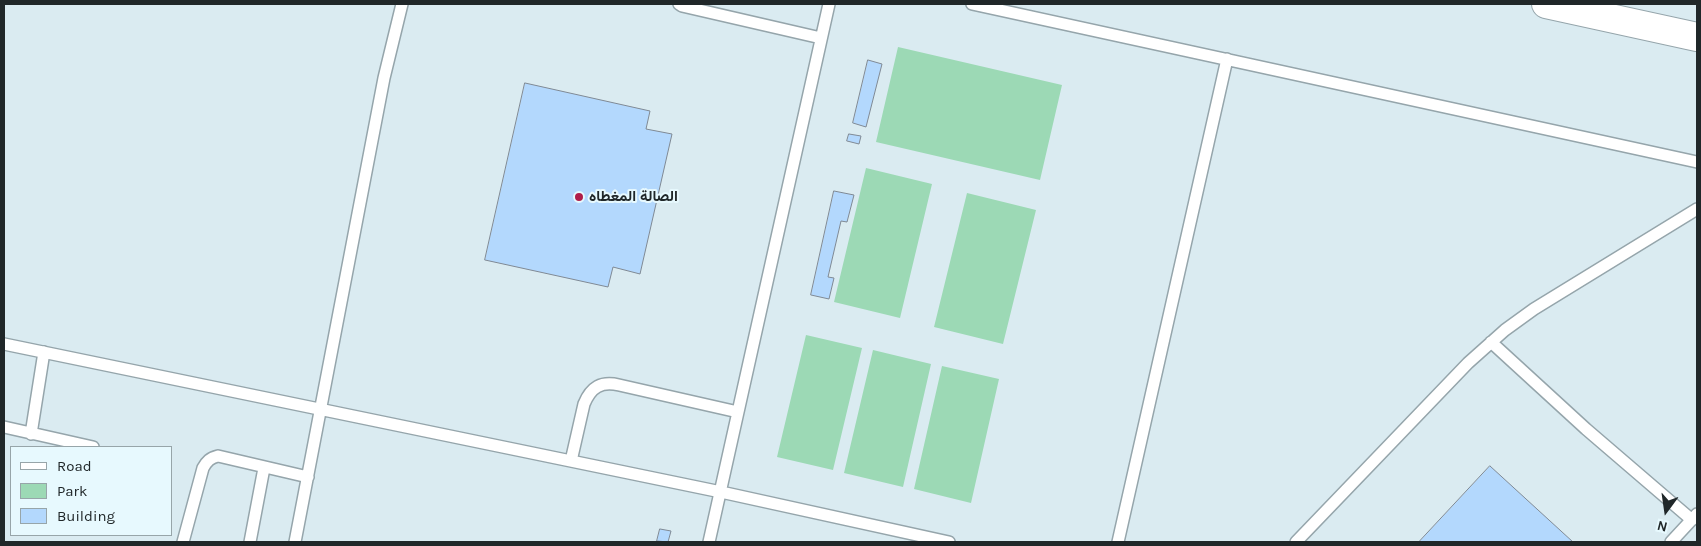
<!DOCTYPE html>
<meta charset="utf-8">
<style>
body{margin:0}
#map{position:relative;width:1701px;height:546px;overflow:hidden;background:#daebf1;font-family:Karla,sans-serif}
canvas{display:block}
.frame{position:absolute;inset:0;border:5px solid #202729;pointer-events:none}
.legend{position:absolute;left:10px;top:446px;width:162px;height:90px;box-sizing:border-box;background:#e7f9fe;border:1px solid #97a5a9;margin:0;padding:6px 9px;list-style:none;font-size:15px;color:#202729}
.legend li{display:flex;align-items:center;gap:10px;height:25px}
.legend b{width:25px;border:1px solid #97a5a9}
.north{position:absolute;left:1641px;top:486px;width:50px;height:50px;-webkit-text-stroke:4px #e7f9fe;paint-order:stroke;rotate:194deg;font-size:14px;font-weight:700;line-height:20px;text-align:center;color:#202729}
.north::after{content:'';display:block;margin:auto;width:18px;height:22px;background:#202729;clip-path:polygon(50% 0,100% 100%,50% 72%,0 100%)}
</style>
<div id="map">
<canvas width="1701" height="546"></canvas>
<div class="frame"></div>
<ul class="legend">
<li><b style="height:6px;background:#fff"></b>Road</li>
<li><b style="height:14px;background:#9cd9b5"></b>Park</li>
<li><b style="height:14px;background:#b3d8fd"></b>Building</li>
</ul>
<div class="north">N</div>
</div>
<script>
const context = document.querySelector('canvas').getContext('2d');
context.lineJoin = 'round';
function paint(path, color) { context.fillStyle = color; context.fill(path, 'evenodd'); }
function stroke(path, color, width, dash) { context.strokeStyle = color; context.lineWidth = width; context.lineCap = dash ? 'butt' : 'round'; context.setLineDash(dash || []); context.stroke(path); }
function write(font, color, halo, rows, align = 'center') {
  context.font = font + ' Karla,Vazirmatn,sans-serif'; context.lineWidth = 4; context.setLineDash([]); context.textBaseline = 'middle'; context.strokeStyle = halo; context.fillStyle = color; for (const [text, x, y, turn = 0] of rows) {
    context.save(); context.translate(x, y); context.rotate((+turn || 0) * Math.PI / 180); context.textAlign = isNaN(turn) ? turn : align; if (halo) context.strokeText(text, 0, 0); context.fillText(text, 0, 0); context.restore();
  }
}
paint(new Path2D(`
 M 898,47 L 1062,85 L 1040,180 L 876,142 Z
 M 866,168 L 932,184 L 900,318 L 834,302 Z
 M 967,193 L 1036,210 L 1003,344 L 934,327 Z
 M 806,335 L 862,348 L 833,470 L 777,457 Z
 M 873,350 L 931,364 L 903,487 L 844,473 Z
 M 942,366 L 999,379 L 971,503 L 914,489 Z`), '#9cd9b5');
const building = new Path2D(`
 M 868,60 L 882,64 L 866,127 L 853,123 Z
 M 525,83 L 650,111 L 646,129 L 672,134 L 640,274 L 613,267 L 608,287 L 485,260 Z
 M 849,134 L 861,136 L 859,144 L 847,141 Z
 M 834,191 L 854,195 L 847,222 L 841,221 L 828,277 L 834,278 L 829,299 L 811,295 Z
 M 1490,466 L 1573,542 L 1419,542 Z
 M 660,529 L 671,531 L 668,542 L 657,541 Z`);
paint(building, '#b3d8fd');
stroke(building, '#7f8994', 1);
const service = new Path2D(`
 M 679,4 L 682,6 L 821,38
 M 972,4 L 1697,162
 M 1491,342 L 1586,429 L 1692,520
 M 4,344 L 721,492 L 949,542
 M 4,427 L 93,447
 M 31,434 L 44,352
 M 571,461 L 584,404 C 591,387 601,381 619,385 L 738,412
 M 183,542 L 203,468 C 207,461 210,458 218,456 L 308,477
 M 250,542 L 264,468
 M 295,542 L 384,78 L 402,4
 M 709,542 L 829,4
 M 1118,542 L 1227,59
 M 1296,542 L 1468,363 L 1505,330 L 1534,309 L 1697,209
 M 1671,542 L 1697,514`);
const tertiary = new Path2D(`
 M 1546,4 L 1697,37`);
stroke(service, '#95a5ab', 14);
stroke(tertiary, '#95a5ab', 30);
stroke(service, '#fff', 11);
stroke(tertiary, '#fff', 28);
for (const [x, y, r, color] of [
 [579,197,5,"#af1d4a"]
]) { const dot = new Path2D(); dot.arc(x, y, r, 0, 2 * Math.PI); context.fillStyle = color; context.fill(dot); stroke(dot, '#e7f9fe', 2); }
write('bold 15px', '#202729', '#e7f9fe', [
 ["الصالة المغطاه",589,197]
], 'left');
</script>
